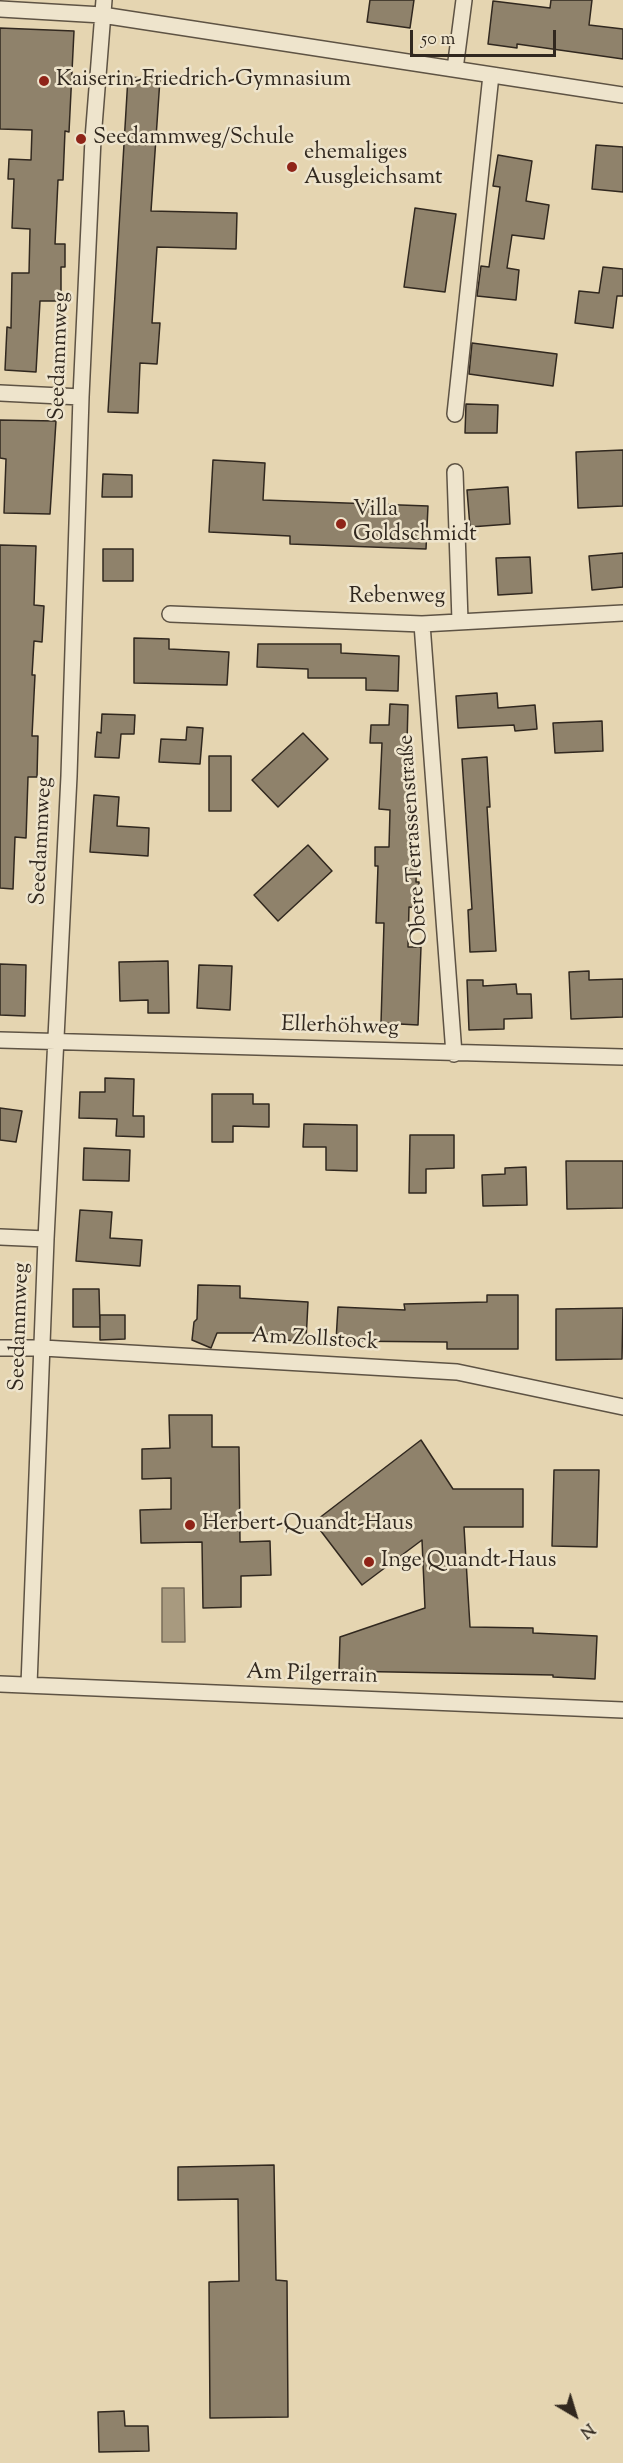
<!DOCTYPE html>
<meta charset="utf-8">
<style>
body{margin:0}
#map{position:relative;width:623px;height:2463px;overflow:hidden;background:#e5d5b1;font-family:"Sorts Mill Goudy",serif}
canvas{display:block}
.north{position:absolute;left:545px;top:2385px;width:60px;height:60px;-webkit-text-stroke:4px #eee4cc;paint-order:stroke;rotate:142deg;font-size:16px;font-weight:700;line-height:24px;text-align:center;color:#31281f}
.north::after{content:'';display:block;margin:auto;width:21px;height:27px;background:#31281f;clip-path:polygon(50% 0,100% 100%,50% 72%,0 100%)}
.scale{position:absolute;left:410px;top:30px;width:146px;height:27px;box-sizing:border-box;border:3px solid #31281f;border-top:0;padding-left:8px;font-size:18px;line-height:21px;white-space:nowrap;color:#31281f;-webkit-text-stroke:4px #eee4cc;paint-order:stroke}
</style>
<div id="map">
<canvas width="623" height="2463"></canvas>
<div class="north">N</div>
<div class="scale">50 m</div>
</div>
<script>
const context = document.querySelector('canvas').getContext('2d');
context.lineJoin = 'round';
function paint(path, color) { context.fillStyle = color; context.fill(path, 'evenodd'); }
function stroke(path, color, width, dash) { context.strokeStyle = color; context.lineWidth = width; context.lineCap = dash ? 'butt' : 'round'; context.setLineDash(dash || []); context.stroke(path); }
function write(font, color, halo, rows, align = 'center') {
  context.font = font + ' "Sorts Mill Goudy",serif'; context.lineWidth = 5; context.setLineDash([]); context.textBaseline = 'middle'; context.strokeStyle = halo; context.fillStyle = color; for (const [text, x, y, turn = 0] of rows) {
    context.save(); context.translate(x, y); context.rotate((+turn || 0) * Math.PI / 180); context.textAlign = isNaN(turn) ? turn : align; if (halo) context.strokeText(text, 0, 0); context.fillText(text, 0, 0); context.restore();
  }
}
const water = new Path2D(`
 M 162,1588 L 184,1588 L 185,1642 L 162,1642 Z`);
paint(water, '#a89a7f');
stroke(water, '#786c59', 1.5);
const building = new Path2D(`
 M 370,0 L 414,0 L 410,28 L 367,22 Z
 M 551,0 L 592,0 L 589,25 L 623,29 L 623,59 L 517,44 L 517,48 L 488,44 L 493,1 L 550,8 Z
 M 0,28 L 74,31 L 69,132 L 65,131 L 63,180 L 58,180 L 55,244 L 65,244 L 65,267 L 61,267 L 61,301 L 40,301 L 36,372 L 5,370 L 7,327 L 11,328 L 12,273 L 29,273 L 30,229 L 12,228 L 14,179 L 8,179 L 9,159 L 31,160 L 32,130 L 0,129 Z
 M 128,77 L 160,79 L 151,211 L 237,213 L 236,249 L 157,247 L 152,323 L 160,323 L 157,364 L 140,363 L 138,413 L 108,412 Z
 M 596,145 L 623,147 L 623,192 L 592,189 Z
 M 498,155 L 532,161 L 526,201 L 549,205 L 544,239 L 512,235 L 507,268 L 519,270 L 516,300 L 477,296 L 481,266 L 489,267 L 500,187 L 493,186 Z
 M 415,208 L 456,214 L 445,292 L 404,287 Z
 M 603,267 L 623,269 L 623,296 L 617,296 L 613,328 L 575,323 L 579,291 L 599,293 Z
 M 472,343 L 557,354 L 553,386 L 469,374 Z
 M 466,404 L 498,405 L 497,433 L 465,433 Z
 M 0,420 L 56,421 L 50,514 L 4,513 L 6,459 L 0,458 Z
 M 623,450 L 623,506 L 578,508 L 576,452 Z
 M 213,460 L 265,463 L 263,500 L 428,506 L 426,549 L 290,544 L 290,536 L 209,532 Z
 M 103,474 L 132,475 L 132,497 L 102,497 Z
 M 508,487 L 510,524 L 470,527 L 467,490 Z
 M 0,545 L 36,546 L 34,605 L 44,606 L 42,642 L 34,641 L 32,675 L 35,675 L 32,736 L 38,736 L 37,777 L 28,777 L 26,838 L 15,837 L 13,889 L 0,888 Z
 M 103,549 L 133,549 L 133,581 L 103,581 Z
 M 623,553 L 623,587 L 592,590 L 589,556 Z
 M 530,557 L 532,593 L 498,595 L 496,558 Z
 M 134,638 L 169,639 L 169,649 L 229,652 L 227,685 L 134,683 Z
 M 258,644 L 341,644 L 341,653 L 399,656 L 398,691 L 366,690 L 366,678 L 308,678 L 308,669 L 257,667 Z
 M 497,693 L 498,708 L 535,705 L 537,729 L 515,731 L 514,725 L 458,728 L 456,696 Z
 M 390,704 L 408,705 L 407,744 L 411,744 L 407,810 L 414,810 L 412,848 L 417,848 L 416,882 L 419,882 L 418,908 L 409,907 L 408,947 L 421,947 L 418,1025 L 381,1023 L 384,923 L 376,923 L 378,866 L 375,866 L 375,847 L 389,847 L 390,810 L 379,809 L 382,743 L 370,743 L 371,725 L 389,725 Z
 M 102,714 L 135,715 L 134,734 L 121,734 L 119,758 L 95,757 L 97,732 L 101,733 Z
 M 602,721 L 603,751 L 555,753 L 553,723 Z
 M 187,727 L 203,728 L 200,764 L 159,762 L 161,739 L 186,740 Z
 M 303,733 L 328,759 L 278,807 L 252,780 Z
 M 209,756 L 231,756 L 231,811 L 209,811 Z
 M 487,757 L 490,807 L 487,807 L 496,951 L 470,952 L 468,910 L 472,909 L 462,759 Z
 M 94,795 L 119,797 L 117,826 L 149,828 L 148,856 L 90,852 Z
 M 308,845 L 332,871 L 278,921 L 254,895 Z
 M 168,961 L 169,1013 L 148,1013 L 148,1000 L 120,1001 L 119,962 Z
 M 0,964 L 26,965 L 25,1016 L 0,1015 Z
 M 199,965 L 232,966 L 230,1010 L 197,1008 Z
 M 589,971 L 589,980 L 623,979 L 623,1017 L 571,1019 L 569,972 Z
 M 467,980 L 483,980 L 483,986 L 516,984 L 517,994 L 531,994 L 532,1018 L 504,1019 L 504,1029 L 469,1030 Z
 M 105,1078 L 134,1079 L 133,1116 L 144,1116 L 144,1137 L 116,1136 L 117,1119 L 79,1118 L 80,1092 L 105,1092 Z
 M 212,1094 L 253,1094 L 253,1104 L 269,1104 L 269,1127 L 233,1126 L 233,1142 L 212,1142 Z
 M 0,1108 L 22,1111 L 16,1142 L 0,1140 Z
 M 304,1124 L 357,1125 L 357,1171 L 326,1170 L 326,1147 L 303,1147 Z
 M 410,1135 L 454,1135 L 454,1168 L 426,1169 L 426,1193 L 409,1193 Z
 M 84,1148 L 130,1150 L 129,1181 L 83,1180 Z
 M 566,1161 L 623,1161 L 623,1208 L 567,1209 Z
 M 526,1167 L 527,1205 L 483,1206 L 482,1175 L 505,1174 L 505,1168 Z
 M 80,1210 L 112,1212 L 110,1238 L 142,1240 L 140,1266 L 76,1261 Z
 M 198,1285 L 240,1286 L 240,1298 L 308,1302 L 306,1341 L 276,1340 L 276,1335 L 260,1333 L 217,1333 L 211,1348 L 192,1340 L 194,1322 L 197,1319 Z
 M 73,1289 L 99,1289 L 100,1327 L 73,1327 Z
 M 487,1295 L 518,1295 L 518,1349 L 447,1349 L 447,1342 L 336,1341 L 338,1307 L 405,1310 L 404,1304 L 487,1302 Z
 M 623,1308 L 622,1359 L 556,1360 L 556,1309 Z
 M 100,1315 L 125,1315 L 125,1339 L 100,1340 Z
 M 169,1415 L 212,1415 L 212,1447 L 239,1447 L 240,1542 L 270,1541 L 271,1575 L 241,1576 L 241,1607 L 203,1608 L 202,1542 L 141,1543 L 140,1510 L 171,1509 L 171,1478 L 142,1479 L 142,1449 L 170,1448 Z
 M 421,1440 L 453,1489 L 523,1489 L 523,1527 L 464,1527 L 470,1627 L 533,1628 L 533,1633 L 597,1636 L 595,1679 L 553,1677 L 553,1675 L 339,1671 L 340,1637 L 425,1608 L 422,1540 L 362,1585 L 314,1522 Z
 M 554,1470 L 599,1470 L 597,1547 L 552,1546 Z
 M 274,2165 L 276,2280 L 287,2281 L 288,2417 L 210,2418 L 209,2282 L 239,2281 L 238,2199 L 178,2200 L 178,2167 Z
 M 124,2411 L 125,2426 L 148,2426 L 149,2451 L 99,2452 L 98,2412 Z`);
paint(building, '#8f826b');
stroke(building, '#31281f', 1.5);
const minor = new Path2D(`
 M 0,9 L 102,15 L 623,95
 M 455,69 L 464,0
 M 0,393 L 81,397
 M 455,414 L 491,75
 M 455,472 L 460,621
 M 170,614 L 422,624 L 623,613
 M 422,624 L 454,1054
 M 0,1040 L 623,1057
 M 0,1237 L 46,1239
 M 0,1348 L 43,1348 L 457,1372 L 623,1407
 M 0,1684 L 623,1710
 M 29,1685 L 46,1239 L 69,776 L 81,397 L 93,139 L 104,0`);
stroke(minor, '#5e5344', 18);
stroke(minor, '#eee4cc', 15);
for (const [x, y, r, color] of [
 [44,81,6,"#8f2418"],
 [81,139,6,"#8f2418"],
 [292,167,6,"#8f2418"],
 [341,524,6,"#8f2418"],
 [190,1525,6,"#8f2418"],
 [369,1562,6,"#8f2418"]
]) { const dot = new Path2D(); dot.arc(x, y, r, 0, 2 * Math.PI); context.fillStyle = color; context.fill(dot); stroke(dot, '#eee4cc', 2); }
write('22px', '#31281f', '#eee4cc', [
 ["Kaiserin-Friedrich-Gymnasium",56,81],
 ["Seedammweg/Schule",93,139],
 ["ehemaliges",304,154],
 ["Ausgleichsamt",304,179],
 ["Villa",353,511],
 ["Goldschmidt",353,536],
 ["Herbert-Quandt-Haus",202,1525],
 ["Inge Quandt-Haus",381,1562]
], 'left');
write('22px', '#31281f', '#eee4cc', [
 ["Seedammweg",61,356,-88],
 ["Rebenweg",397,598],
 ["Obere Terrassenstraße",415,840,-94],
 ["Seedammweg",43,841,-87],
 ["Ellerhöhweg",340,1028,2],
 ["Seedammweg",21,1327,-88],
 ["Am Zollstock",315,1341,3],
 ["Am Pilgerrain",312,1676,2]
]);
</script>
